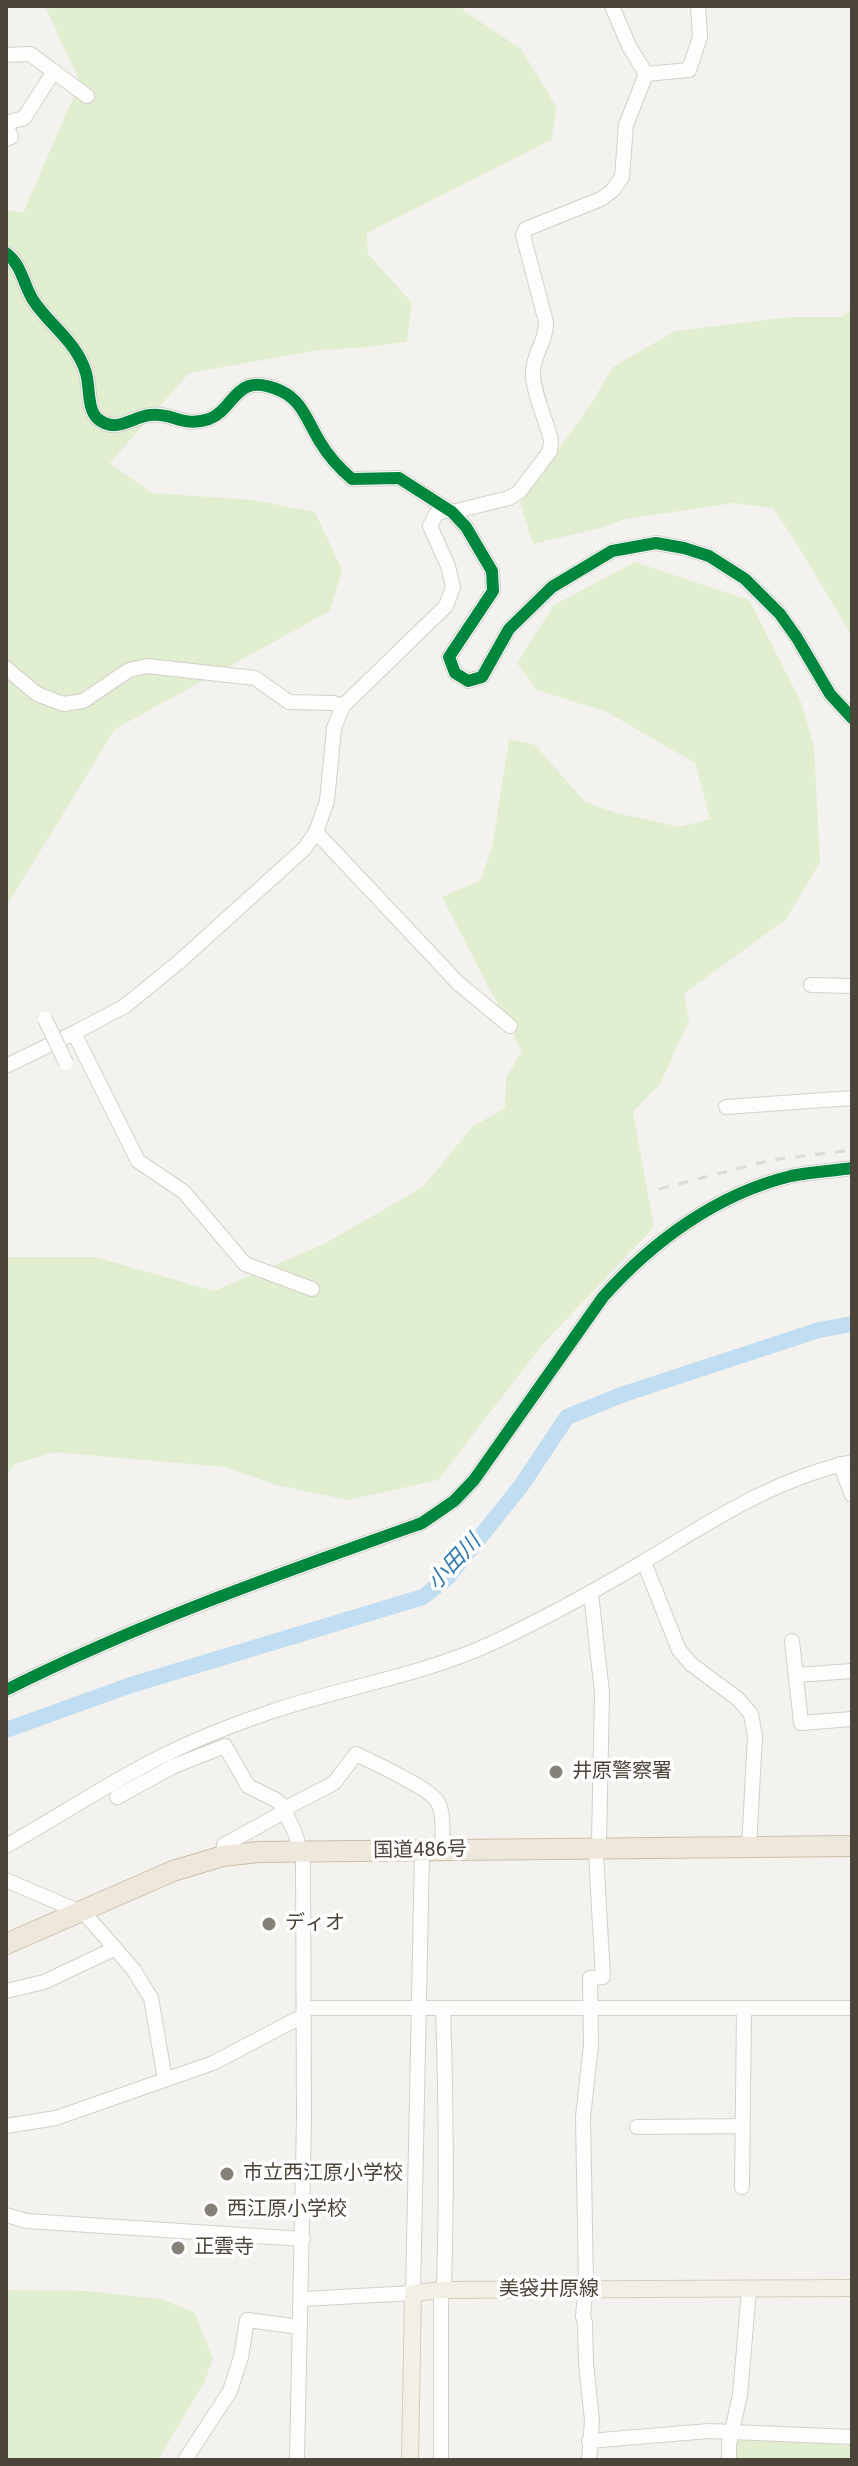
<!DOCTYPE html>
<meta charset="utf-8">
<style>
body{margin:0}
#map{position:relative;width:858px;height:2466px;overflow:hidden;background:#f4f2ee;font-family:Roboto,sans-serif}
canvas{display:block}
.frame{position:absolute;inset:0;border:8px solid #4b4439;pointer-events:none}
</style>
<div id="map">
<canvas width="858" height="2466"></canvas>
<div class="frame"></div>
</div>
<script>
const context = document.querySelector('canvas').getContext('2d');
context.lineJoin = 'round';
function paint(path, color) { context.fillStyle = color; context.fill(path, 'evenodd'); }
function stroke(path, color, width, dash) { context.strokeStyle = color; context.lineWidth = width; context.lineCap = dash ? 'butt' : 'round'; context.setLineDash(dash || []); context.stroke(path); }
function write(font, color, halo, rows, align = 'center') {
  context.font = font + ' Roboto,"Noto Sans JP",sans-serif'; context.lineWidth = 7; context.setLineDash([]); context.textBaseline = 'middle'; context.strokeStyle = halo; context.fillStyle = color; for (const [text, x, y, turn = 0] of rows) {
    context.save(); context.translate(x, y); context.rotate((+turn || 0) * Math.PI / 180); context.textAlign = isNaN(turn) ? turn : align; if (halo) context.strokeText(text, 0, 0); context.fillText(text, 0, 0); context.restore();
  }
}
paint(new Path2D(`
 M 45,6 L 462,6 L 463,10 L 521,49 L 557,108 L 551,140 L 367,233 L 368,254 L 412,303 L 407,342 L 357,348 L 319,350 L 189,373 L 110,463 L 152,493 L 253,500 L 315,512 L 342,570 L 330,611 L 115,729 L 6,907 L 6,210 L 23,213 L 80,82 Z
 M 852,309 L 852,636 L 797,544 L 773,508 L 734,503 L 625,519 L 600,528 L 533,544 L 520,502 L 589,407 L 613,367 L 675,331 L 790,317 L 841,317 Z
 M 635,562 L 749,600 L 801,702 L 814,747 L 820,862 L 786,919 L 684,994 L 689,1020 L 660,1084 L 633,1112 L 654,1227 L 542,1345 L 438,1480 L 348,1500 L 276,1485 L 225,1467 L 54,1452 L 15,1464 L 6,1476 L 6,1257 L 95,1257 L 214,1291 L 324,1244 L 423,1187 L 472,1127 L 505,1108 L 506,1078 L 522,1051 L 442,897 L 481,880 L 493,843 L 509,739 L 535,745 L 585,802 L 617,813 L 679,827 L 710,819 L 695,763 L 607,712 L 537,690 L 517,663 L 554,605 Z
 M 6,2290 L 87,2291 L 161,2299 L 194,2312 L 213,2358 L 204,2383 L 158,2460 L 6,2460 Z
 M 738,2439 L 838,2441 L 840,2446 L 847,2446 L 850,2439 L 852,2439 L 852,2460 L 733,2460 L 735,2443 Z`), '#e1eecf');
stroke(new Path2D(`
 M 6,1730 L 131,1685 L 423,1597 L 448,1577 L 521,1486 L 567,1417 L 624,1394 L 819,1330 L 852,1324`), '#c0ddf1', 16);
const minor = new Path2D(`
 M 612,6 L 629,46 L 646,74
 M 6,55 L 30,54 L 87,96
 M 646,74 L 689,70 L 700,37 L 698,6
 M 6,123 L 24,118 L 54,71
 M 6,123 L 11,137 L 6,139
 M 6,253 C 22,265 23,284 33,300 C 50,326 77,342 86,373 C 90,387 87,410 98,419 C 116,434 132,417 150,415 C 173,412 182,428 209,419 C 237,408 234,370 281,391 C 303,401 308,423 320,442 C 329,457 339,468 352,479 L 399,478 L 452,512 L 466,527 L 492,571 L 493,591 L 449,657 L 455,673 L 468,681 L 482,677 L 509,629 L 552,587 L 612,551 L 656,543 L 684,548 L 709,556 L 745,579 L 780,614 L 797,638 L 830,694 L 852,718
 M 452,512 L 509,498 L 519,492 L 550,451 L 551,440 C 546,420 532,390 533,371 C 534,352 546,343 546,322 L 523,235 L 526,229 L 601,199 L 613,190 L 622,177 L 626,125 L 646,74
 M 6,668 L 37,694 L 63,704 L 83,701 L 129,670 L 147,666 L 255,678 L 289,702 L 333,703 L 343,706
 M 316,832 L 458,983 L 510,1026
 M 811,985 L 852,986
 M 74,1033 L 138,1161 L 184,1192 L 245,1264 L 312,1289
 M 6,1066 L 74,1033 L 125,1006 L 180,961 L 304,849 L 316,832 L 327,801 L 334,728 L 343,706 L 446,606 L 453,587 L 448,566 L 430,526 L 436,514 L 447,510
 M 726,1107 L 852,1098
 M 840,1464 L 852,1495
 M 644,1562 L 679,1650 L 691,1664 L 738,1699 L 751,1714 L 755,1736 L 749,1847
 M 792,1641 L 801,1723 L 852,1719
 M 796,1675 L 852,1671
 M 6,1690 C 139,1623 281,1573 422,1523 L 454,1501 L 474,1480 L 603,1297 C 653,1241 717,1194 791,1176 C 811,1172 832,1171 852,1168
 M 117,1797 L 174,1766 L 225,1746 L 248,1786 L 276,1800 L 282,1805 L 295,1833 L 303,1859 L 304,2118 L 297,2460
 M 6,1846 C 57,1817 106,1785 158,1758 C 194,1740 232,1725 270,1712 C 343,1687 420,1676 490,1644 C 542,1620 591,1593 640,1564 C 708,1523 773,1479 852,1462
 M 223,1856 L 224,1845 L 282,1813 L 288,1807 L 334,1783 L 356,1754 C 372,1762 429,1788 437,1801 C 445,1813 442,1837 442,1851
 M 6,1880 L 85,1914 L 133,1969 L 151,1998 L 165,2079
 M 6,1991 L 44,1982 L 114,1949
 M 304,2008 L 852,2008
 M 6,2126 L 56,2118 L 213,2063 L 295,2020 L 304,2017
 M 637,2127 L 743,2126
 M 742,2187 L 744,2009
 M 6,2215 L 27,2221 L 303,2239
 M 302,2299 L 413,2293 L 422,1852
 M 589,2441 L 709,2431 L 852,2437
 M 185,2460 L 230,2391 L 241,2357 L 247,2320 L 300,2327
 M 441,2460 L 441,2297 L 444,2284 C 447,2192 446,2100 443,2008
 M 589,2460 L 592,2420 L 586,2363 L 585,2323 L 583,2316 L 586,2283 L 583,2117 L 591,2045 L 590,1978 L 603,1977 L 596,1854 L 599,1842 L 602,1693 L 591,1593
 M 729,2460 L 729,2444 L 740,2395 L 749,2290`);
const major = new Path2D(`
 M 410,2460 L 413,2293 L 443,2290 L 852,2288`);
const highway = new Path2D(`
 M 6,1944 L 173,1871 L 223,1856 L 258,1852 L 852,1846`);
stroke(minor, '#d2d0cb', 16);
stroke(major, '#d6cebb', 18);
stroke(highway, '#ccbfa9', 22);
stroke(minor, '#fdfdfc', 14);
stroke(major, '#f2efe6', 16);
stroke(highway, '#ede8db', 20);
stroke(new Path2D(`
 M 659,1189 L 771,1160 L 852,1150`), '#dbdbda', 3, [10, 10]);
const minorBridge = new Path2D(`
 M 45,1019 L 66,1063`);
stroke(minorBridge, '#d2d0cb', 16, []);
stroke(minorBridge, '#fdfdfc', 14);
stroke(new Path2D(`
 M 6,253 C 22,265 23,284 33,300 C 50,326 77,342 86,373 C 90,387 87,410 98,419 C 116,434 132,417 150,415 C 173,412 182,428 209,419 C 237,408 234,370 281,391 C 303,401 308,423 320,442 C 329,457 339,468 352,479 L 399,478 L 452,512 L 466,527 L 492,571 L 493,591 L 449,657 L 455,673 L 468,681 L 482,677 L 509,629 L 552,587 L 612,551 L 656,543 L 684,548 L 709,556 L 745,579 L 780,614 L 797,638 L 830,694 L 852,718
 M 6,1690 C 139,1623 281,1573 422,1523 L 454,1501 L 474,1480 L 603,1297 C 653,1241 717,1194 791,1176 C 811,1172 832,1171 852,1168`), '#00873e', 12);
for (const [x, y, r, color] of [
 [556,1772,8,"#868178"],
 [269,1924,8,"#868178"],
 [227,2174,8,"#868178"],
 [211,2210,8,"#868178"],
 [178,2248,8,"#868178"]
]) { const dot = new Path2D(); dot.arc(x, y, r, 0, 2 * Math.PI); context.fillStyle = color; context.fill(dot); stroke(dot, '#fff', 3); }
write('20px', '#4b4439', '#fff', [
 ["井原警察署",572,1772],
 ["ディオ",285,1924],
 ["市立西江原小学校",243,2174],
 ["西江原小学校",227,2210],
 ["正雲寺",194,2248]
], 'left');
write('20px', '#4b4439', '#fff', [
 ["国道486号",420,1851,-1],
 ["美袋井原線",549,2290]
]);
write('italic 22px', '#2e7ab2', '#fff', [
 ["小田川",455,1563,-47]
]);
</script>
